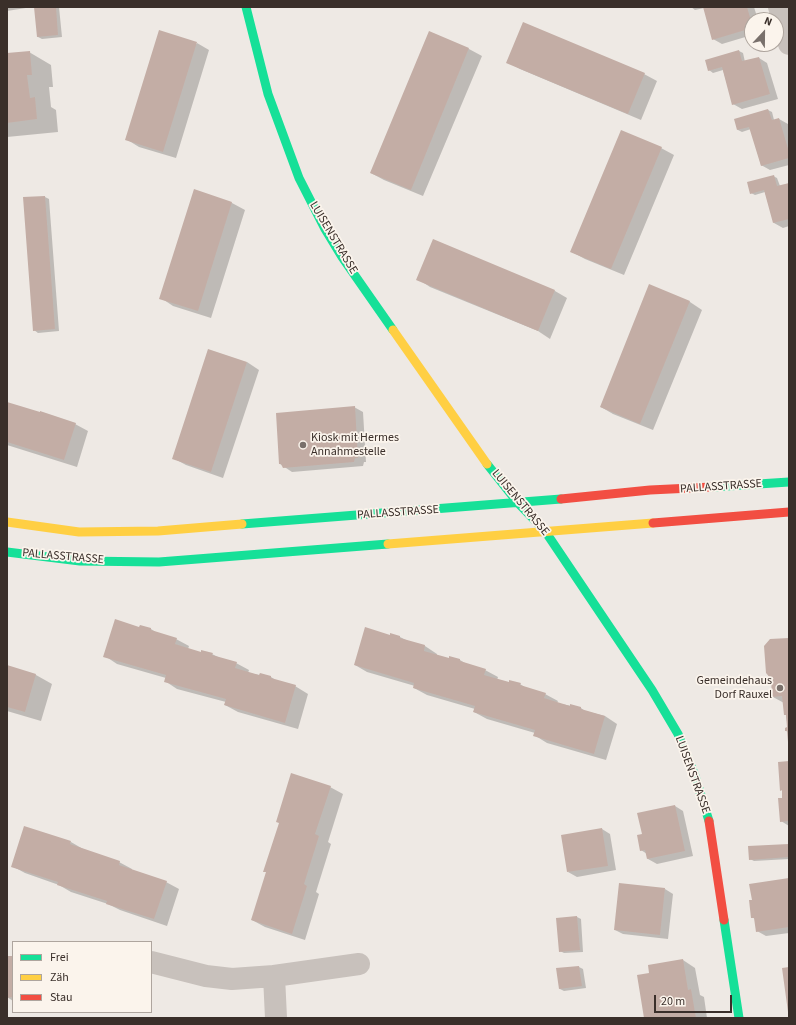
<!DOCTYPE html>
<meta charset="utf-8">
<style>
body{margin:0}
#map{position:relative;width:796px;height:1025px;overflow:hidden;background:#eee9e4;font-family:"Source Sans 3",sans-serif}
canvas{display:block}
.frame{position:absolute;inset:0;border:8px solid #3a2f2a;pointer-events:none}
.legend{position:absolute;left:12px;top:941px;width:140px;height:72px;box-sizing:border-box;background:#fbf4ec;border:1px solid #aea59e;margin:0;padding:5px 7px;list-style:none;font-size:12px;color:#3a2f2a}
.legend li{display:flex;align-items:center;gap:8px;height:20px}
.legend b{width:20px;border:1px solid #aea59e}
.north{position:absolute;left:744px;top:12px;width:40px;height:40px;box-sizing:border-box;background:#fbf4ec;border:1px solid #aea59e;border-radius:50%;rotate:22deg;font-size:11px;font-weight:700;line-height:16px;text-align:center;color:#3a2f2a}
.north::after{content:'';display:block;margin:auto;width:14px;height:18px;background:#79706b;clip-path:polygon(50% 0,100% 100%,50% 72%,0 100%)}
.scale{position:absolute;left:654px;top:995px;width:78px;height:18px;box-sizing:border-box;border:2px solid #3a2f2a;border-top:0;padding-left:5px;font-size:12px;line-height:14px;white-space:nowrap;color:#3a2f2a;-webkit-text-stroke:3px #fbf4ec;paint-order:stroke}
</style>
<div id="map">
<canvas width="796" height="1025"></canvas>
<div class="frame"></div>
<ul class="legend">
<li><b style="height:5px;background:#16e098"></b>Frei</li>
<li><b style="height:5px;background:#ffcf43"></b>Zäh</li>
<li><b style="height:5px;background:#f24e42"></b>Stau</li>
</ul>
<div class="north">N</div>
<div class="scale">20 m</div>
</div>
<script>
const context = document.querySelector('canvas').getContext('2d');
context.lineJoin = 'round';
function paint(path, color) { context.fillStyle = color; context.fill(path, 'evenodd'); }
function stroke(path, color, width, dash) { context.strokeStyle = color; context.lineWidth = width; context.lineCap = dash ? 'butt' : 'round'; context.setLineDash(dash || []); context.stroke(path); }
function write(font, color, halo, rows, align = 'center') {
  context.font = font + ' "Source Sans 3",sans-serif'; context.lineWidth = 3.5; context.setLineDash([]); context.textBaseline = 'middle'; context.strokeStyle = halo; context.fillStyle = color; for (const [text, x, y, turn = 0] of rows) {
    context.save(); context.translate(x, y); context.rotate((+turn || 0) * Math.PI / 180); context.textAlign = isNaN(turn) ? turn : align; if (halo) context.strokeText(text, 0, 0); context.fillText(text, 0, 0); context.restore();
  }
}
paint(new Path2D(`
 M 7,7 L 32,7 L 7,11 Z
 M 35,7 L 59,7 L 62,37 L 42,39 L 38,37 Z
 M 691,7 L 754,7 L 758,20 L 752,20 L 752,35 L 722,44 L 713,39 L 704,8 L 695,10 Z
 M 430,32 L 469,49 L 482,56 L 423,196 L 384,180 L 371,173 Z
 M 197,43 L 209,50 L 176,158 L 139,147 L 126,139 Z
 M 739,51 L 743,53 L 745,62 L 759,58 L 767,63 L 778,99 L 742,109 L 733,104 L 723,70 L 713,73 L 709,70 Z
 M 29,52 L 51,65 L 53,87 L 49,87 L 51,107 L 56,110 L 58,132 L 7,137 L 7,54 Z
 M 507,62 L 644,74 L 657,81 L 641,120 L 520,69 Z
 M 768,110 L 772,112 L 774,120 L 779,119 L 788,124 L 789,129 L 789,165 L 770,170 L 761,165 L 751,129 L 742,132 L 738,130 L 735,120 Z
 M 661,148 L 674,155 L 624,275 L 585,259 L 572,252 Z
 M 773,176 L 777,178 L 780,186 L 789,184 L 789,226 L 783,228 L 774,223 L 765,192 L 755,195 L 751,193 Z
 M 194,191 L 232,203 L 245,210 L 211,318 L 173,306 L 161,298 Z
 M 45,197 L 49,199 L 59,331 L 38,333 L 34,330 L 24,198 Z
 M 433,241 L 555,291 L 567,298 L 550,339 L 538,331 L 430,287 L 418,279 Z
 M 650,286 L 690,302 L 702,310 L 653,430 L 613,414 L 601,407 Z
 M 7,317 L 8,336 L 7,336 Z
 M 247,362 L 259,370 L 223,478 L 186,465 L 173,458 Z
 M 7,403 L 75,424 L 88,431 L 77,467 L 7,445 Z
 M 354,407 L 363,412 L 366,462 L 364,462 L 363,466 L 292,472 L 280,464 Z
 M 140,628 L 151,629 L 157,633 L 176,639 L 189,646 L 188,649 L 202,653 L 212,654 L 220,658 L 236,663 L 249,670 L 248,673 L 271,677 L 277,681 L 295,686 L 308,694 L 298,729 L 238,712 L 225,705 L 226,702 L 177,689 L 165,681 L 166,678 L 117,664 L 105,656 Z
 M 390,636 L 400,637 L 408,641 L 425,646 L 437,654 L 437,656 L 450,659 L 450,657 L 460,660 L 468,665 L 485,670 L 498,677 L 497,680 L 510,683 L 520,684 L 526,688 L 545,694 L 558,701 L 557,703 L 581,708 L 585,711 L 605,716 L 617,724 L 606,760 L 547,743 L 534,735 L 535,733 L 487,719 L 474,712 L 475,709 L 427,695 L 414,688 L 415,686 L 367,672 L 355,665 Z
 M 789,639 L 789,741 L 788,732 L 786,731 L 788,728 L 784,703 L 773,697 Z
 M 7,666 L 36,675 L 52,684 L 41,721 L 7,711 Z
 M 789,762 L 789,826 L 781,821 L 783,799 L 783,791 L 781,790 Z
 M 330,787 L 343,794 L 328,842 L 331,844 L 316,892 L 319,894 L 305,940 L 265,927 L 252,920 L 267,873 L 265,871 Z
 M 675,806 L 683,811 L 693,856 L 657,864 L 648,859 L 647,854 L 641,850 L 643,835 Z
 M 602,829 L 610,834 L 616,870 L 577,877 L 568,872 Z
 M 71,842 L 83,849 L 119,862 L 132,869 L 132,870 L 166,882 L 179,889 L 167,926 L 120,910 L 108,904 L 71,892 L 59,885 L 25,873 L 12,866 Z
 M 789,845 L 789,859 L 754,861 L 750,859 Z
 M 789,879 L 789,933 L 766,936 L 757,931 L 755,919 L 752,917 Z
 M 665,889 L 673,894 L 668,939 L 623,934 L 615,930 Z
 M 577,917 L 581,919 L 583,952 L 564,953 L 560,951 Z
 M 7,957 L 13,957 L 13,1001 L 7,997 Z
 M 683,960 L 695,968 L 700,995 L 704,997 L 707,1018 L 645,1018 L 650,974 Z
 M 579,967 L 583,969 L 586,988 L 564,991 L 560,989 L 558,969 Z`), '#0003');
paint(new Path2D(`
 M 34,7 L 56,7 L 58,35 L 37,37 Z
 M 703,7 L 747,7 L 752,24 L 752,28 L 712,40 Z
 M 523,22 L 645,73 L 628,114 L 506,63 Z
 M 159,30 L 197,42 L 163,152 L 125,140 Z
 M 429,31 L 469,48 L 411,190 L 370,173 Z
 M 739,50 L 742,61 L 759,57 L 770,94 L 732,105 L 722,67 L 708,71 L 705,60 Z
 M 30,51 L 32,75 L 27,75 L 30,98 L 35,97 L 37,119 L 7,123 L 7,53 Z
 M 768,109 L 772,120 L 779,118 L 789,152 L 789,158 L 761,166 L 749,127 L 737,130 L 734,119 Z
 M 621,130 L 662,147 L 611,269 L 570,252 Z
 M 774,175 L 777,186 L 789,183 L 789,219 L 773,223 L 764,190 L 750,194 L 747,182 Z
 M 194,189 L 232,202 L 198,311 L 159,299 Z
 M 45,196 L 55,329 L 33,331 L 23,197 Z
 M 433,239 L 555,290 L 538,331 L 416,280 Z
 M 649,284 L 690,301 L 640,424 L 600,407 Z
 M 208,349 L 247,362 L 211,472 L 172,459 Z
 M 7,402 L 40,412 L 40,411 L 76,423 L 64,460 L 7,442 Z
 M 355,406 L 358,458 L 355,458 L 354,462 L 283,468 L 281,464 L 279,464 L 276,413 Z
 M 115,619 L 139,627 L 140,625 L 151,628 L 151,630 L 177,638 L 175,644 L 201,652 L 201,650 L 213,653 L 212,655 L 237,662 L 235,668 L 259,675 L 260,673 L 271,676 L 271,678 L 296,685 L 285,723 L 224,705 L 226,699 L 164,682 L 166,675 L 103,657 Z
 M 365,627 L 390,635 L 390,633 L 400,636 L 400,638 L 425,645 L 424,651 L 449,658 L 449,656 L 460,659 L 460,661 L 486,669 L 484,675 L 509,682 L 509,680 L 521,683 L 520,685 L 546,693 L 544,698 L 570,706 L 570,704 L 581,707 L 581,709 L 605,716 L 594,754 L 533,736 L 535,730 L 473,712 L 475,706 L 413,688 L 414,683 L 354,665 Z
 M 789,638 L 789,742 L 788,742 L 787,731 L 785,731 L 785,728 L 787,727 L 786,715 L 784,715 L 782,696 L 772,697 L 771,679 L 766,673 L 764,646 L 770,639 Z
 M 7,665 L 36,674 L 25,712 L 7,707 Z
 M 789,761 L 789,821 L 780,822 L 778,798 L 782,798 L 782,790 L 780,791 L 778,762 Z
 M 291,773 L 331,786 L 315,834 L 319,836 L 304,884 L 307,886 L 292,934 L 251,920 L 266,872 L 263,872 L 279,823 L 276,822 Z
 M 675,805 L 685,851 L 647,859 L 645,850 L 640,851 L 637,835 L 642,834 L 637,813 Z
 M 24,826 L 71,841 L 70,844 L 120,861 L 119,865 L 167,881 L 154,919 L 106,904 L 107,901 L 57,885 L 58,882 L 11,867 Z
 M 602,828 L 608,866 L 567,872 L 561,835 Z
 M 789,844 L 789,857 L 749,860 L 748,846 Z
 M 789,878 L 789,927 L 756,932 L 754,918 L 751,918 L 749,900 L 752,900 L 749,884 Z
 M 619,883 L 665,888 L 660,935 L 614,930 Z
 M 577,916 L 580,950 L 559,952 L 556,918 Z
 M 7,956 L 13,956 L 13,997 L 7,998 Z
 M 683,959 L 688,990 L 691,989 L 696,1018 L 644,1018 L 637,975 L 649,973 L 648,965 Z
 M 579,966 L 582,986 L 559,989 L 556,968 Z
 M 789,967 L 789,1012 L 788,1012 L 782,968 Z`), '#c3ada5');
stroke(new Path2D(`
 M 779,7 L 789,44
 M 151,962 L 206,976 L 232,979 L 274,976 L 276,1018
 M 274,976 L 359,964`), '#c8c1bc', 22);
stroke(new Path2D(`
 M 246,7 L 268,94 L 299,178 L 325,229 L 342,257 L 393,330
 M 487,464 L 518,503 L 545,531 L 652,690 L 678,734 L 695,776 L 709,821
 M 712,487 L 789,482
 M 242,524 L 561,499
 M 7,552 L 80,561 L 159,562 L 388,544
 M 724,920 L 739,1018`), '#16e098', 9);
stroke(new Path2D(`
 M 393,330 L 487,464
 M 7,522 L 79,532 L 158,531 L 242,524
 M 388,544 L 653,523`), '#ffcf43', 9);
stroke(new Path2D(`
 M 561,499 L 650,490 L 712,487
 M 653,523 L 789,512
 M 709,821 L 724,920`), '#f24e42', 9);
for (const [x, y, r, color] of [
 [303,445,4,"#79706b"],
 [780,688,4,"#79706b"]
]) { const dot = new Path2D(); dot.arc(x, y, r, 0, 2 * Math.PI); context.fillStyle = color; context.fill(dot); stroke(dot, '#fbf4ec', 1.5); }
write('12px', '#3a2f2a', '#fbf4ec', [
 ["LUISENSTRASSE",333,238,59],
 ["PALLASSTRASSE",721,487,-4],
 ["LUISENSTRASSE",520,503,50],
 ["PALLASSTRASSE",398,513,-4],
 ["PALLASSTRASSE",63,557,5],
 ["LUISENSTRASSE",692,775,70]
]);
write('12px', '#3a2f2a', '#fbf4ec', [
 ["Kiosk mit Hermes",311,438],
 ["Annahmestelle",311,452],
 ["Gemeindehaus",772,681,"right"],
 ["Dorf Rauxel",772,695,"right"]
], 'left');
</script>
